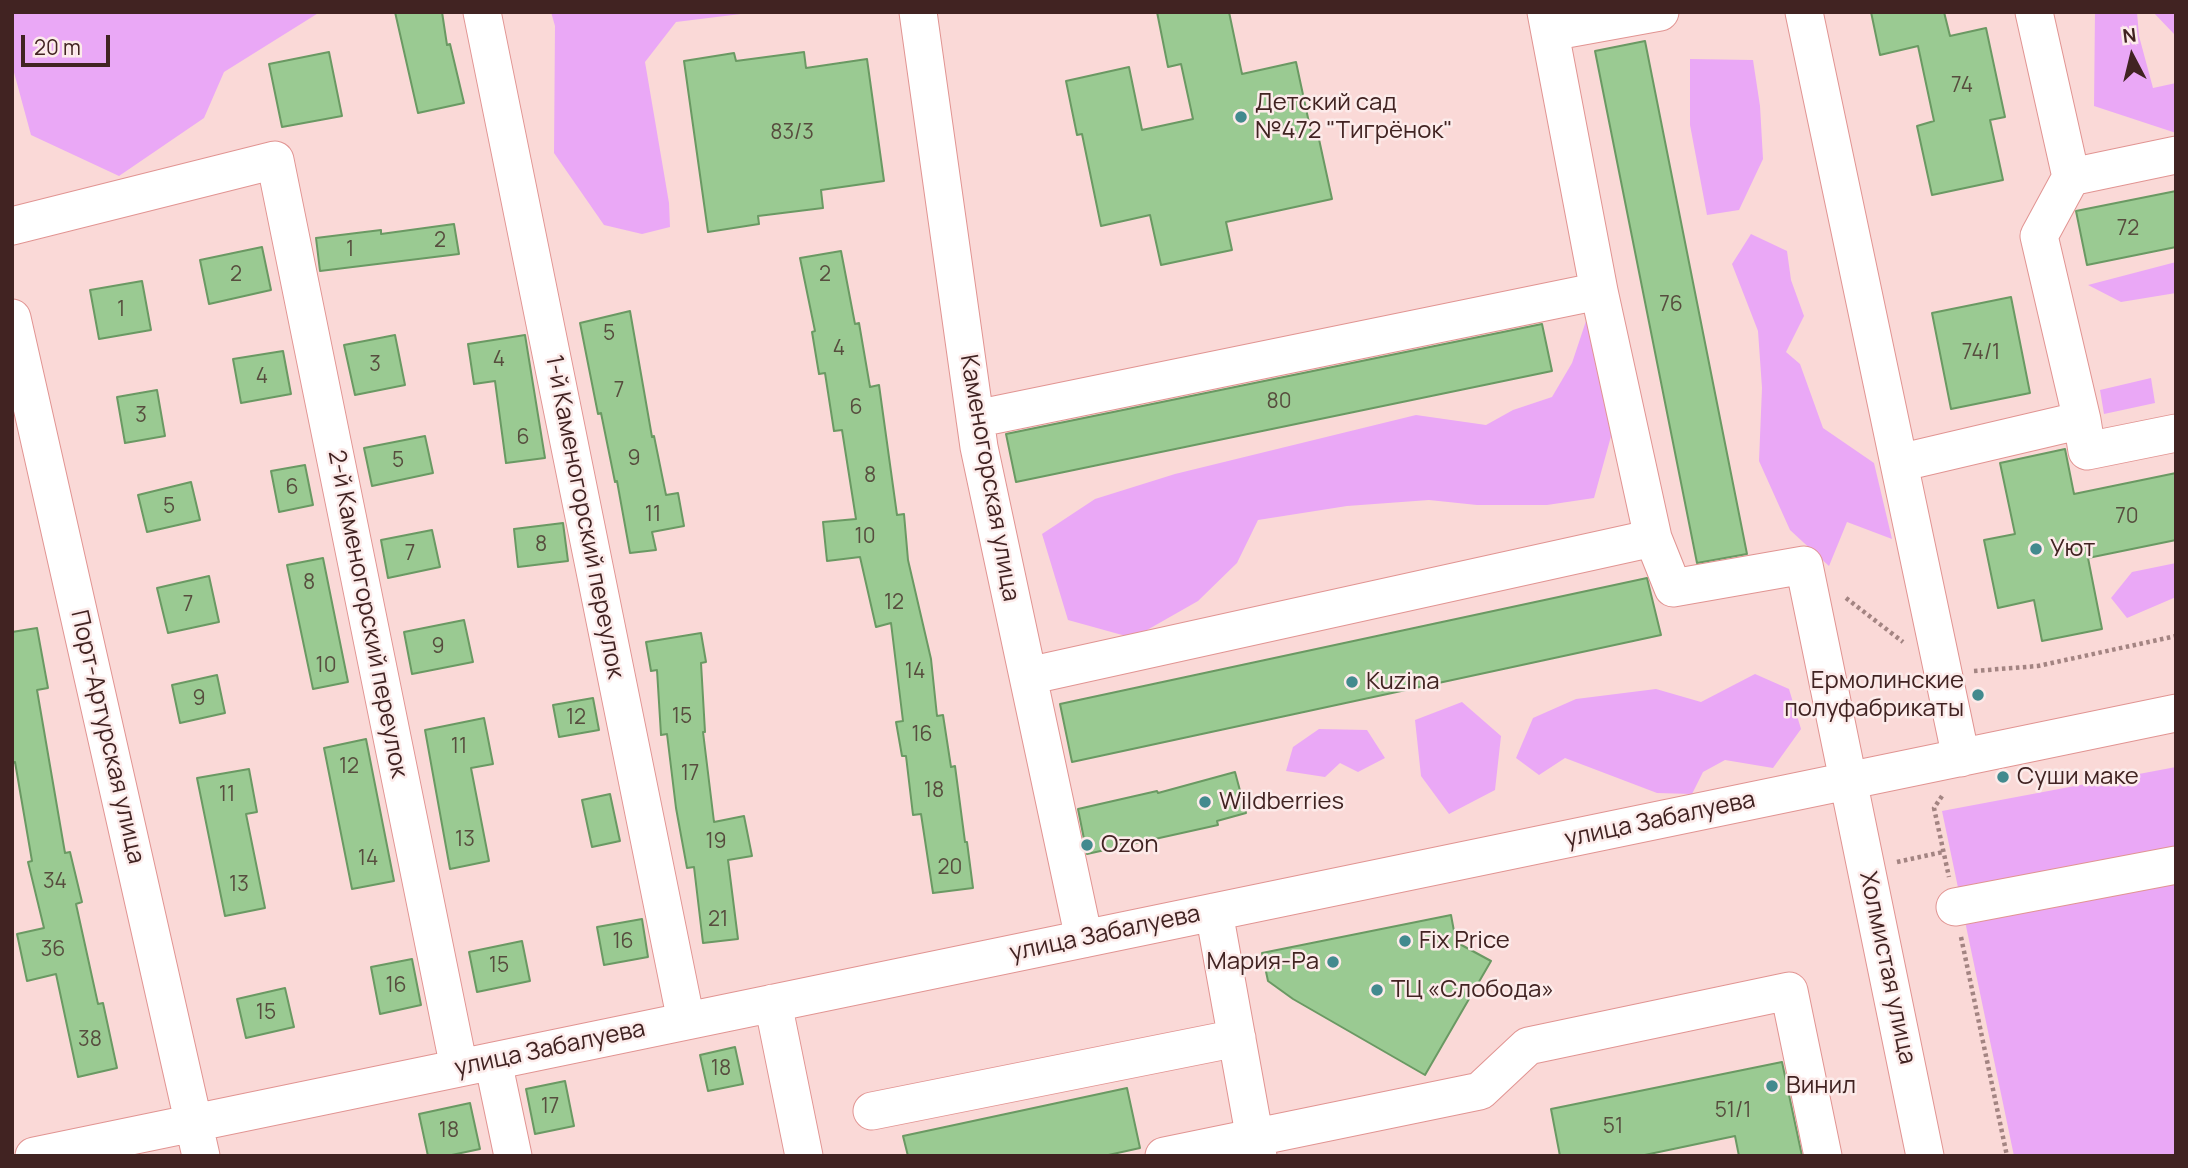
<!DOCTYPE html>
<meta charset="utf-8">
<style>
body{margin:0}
#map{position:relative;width:2188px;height:1168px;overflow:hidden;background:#fad9d7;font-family:Manrope,sans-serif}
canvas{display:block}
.frame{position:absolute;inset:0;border:14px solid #412322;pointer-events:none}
.north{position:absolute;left:2097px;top:21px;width:70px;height:70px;-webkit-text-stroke:5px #fcebea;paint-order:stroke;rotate:353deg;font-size:19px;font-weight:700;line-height:28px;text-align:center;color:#412322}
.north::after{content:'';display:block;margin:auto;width:24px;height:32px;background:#412322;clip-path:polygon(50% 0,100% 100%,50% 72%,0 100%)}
.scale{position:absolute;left:21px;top:35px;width:89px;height:32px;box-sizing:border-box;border:4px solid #412322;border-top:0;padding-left:9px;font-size:21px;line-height:24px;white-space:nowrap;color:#412322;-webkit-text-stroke:5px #fcebea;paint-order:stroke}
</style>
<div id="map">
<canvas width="2188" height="1168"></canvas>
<div class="frame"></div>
<div class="north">N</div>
<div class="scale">20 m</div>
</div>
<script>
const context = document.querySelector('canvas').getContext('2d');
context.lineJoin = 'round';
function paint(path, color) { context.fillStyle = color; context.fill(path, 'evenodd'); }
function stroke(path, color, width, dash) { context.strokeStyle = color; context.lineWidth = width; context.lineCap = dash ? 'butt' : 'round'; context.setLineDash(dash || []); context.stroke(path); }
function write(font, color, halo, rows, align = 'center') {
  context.font = font + ' Manrope,sans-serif'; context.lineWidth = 5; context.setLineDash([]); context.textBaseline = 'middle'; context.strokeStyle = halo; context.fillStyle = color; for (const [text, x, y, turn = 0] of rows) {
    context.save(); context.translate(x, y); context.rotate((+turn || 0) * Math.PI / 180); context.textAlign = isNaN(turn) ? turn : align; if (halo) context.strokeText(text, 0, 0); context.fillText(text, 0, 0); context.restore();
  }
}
paint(new Path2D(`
 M 12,12 L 320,12 L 224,72 L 204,118 L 119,176 L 31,135 L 12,65 Z
 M 551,12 L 757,12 L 676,22 L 645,62 L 669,203 L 670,227 L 642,234 L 604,225 L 554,153 L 555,26 Z
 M 2095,12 L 2137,12 L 2139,36 L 2153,88 L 2176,83 L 2176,133 L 2094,106 Z
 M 2153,12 L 2176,12 L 2176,33 L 2174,34 Z
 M 1690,59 L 1753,60 L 1760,106 L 1763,159 L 1739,210 L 1707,215 L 1690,125 Z
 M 1751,234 L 1787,251 L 1791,280 L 1804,316 L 1786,352 L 1800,364 L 1823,428 L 1874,463 L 1892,539 L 1847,522 L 1829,566 L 1790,530 L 1759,461 L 1762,388 L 1758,331 L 1732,264 Z
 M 2176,262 L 2176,293 L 2121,302 L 2088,285 Z
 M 1586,321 L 1613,429 L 1594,498 L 1547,505 L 1477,505 L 1429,500 L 1347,506 L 1258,520 L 1237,563 L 1198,601 L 1133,638 L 1068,620 L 1042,534 L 1095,499 L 1175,474 L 1416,415 L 1486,425 L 1513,410 L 1552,397 L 1572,363 Z
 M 2151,378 L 2155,403 L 2104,414 L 2100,390 Z
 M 2176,563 L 2176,597 L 2127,618 L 2111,598 L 2132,572 Z
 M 1755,674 L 1789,689 L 1801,729 L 1773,768 L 1725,760 L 1703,772 L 1692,794 L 1657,793 L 1565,758 L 1539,775 L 1516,758 L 1533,718 L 1576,699 L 1656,689 L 1701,702 Z
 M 1462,702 L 1501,736 L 1495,790 L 1449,814 L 1421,776 L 1415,720 Z
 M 1319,729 L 1367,730 L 1385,758 L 1358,772 L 1340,763 L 1325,777 L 1286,771 L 1293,747 Z
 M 2176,767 L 2176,1156 L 2014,1156 L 1942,811 Z`), '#eaa8f6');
const building = new Path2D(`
 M 395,12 L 442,12 L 447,45 L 450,44 L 464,103 L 418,113 Z
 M 1157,12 L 1229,12 L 1242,74 L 1296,62 L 1311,132 L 1317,130 L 1332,199 L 1226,222 L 1232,250 L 1161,265 L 1150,215 L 1101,226 L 1082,134 L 1077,135 L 1066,81 L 1129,67 L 1142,130 L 1193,119 L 1181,64 L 1168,67 Z
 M 1871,12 L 1944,12 L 1950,36 L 1986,28 L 2005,117 L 1990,120 L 2003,180 L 1932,195 L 1917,126 L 1934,121 L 1918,46 L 1880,55 Z
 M 1645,41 L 1747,554 L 1697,563 L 1595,51 Z
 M 329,52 L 342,116 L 282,127 L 269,64 Z
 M 804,52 L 806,68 L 867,59 L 884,181 L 821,190 L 823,208 L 758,216 L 759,224 L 708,232 L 684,61 L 734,53 L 736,61 Z
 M 2176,191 L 2176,247 L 2087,265 L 2076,211 Z
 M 454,224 L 459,254 L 320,271 L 316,238 L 381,230 L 381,234 Z
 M 262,247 L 271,290 L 209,304 L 200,260 Z
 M 841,251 L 855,324 L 859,323 L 870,387 L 879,385 L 897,515 L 904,514 L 908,560 L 931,659 L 937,716 L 943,715 L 951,767 L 955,766 L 965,842 L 967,842 L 973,888 L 933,893 L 921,814 L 913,815 L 906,756 L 902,756 L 896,722 L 903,721 L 891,623 L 876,627 L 860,557 L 827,561 L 823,522 L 856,519 L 842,430 L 834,431 L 825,373 L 819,374 L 812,332 L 815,331 L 800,258 Z
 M 142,281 L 151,330 L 99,339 L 90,290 Z
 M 2011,297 L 2030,393 L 1951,409 L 1932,313 Z
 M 630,311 L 652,437 L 654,436 L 666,495 L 678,493 L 684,526 L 652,532 L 656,550 L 630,553 L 617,481 L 615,482 L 601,413 L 598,414 L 580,323 Z
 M 1542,324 L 1552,371 L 1016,482 L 1006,434 Z
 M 395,335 L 405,385 L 355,395 L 344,345 Z
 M 525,335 L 545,458 L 506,463 L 495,381 L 474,384 L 468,344 Z
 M 283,351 L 291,394 L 241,403 L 233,359 Z
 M 157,390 L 165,436 L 125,443 L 117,397 Z
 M 425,436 L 433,473 L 372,486 L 364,448 Z
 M 2065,449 L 2074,494 L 2176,473 L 2176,540 L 2088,558 L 2102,629 L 2042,641 L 2034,600 L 1998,608 L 1984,540 L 2015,534 L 2000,463 Z
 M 305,465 L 313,505 L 279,512 L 271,471 Z
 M 191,482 L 200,520 L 147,532 L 138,495 Z
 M 563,523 L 568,561 L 518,567 L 514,529 Z
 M 432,530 L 440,567 L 388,578 L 381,540 Z
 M 323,558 L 348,682 L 313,689 L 287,565 Z
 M 209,576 L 219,622 L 168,633 L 157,588 Z
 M 1647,578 L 1661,635 L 1072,762 L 1060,704 Z
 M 464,620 L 473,662 L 412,674 L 404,632 Z
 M 37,628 L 48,688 L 37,690 L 65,853 L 70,852 L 82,902 L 76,904 L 98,1004 L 103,1003 L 117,1068 L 78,1077 L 56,974 L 27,981 L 17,934 L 44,928 L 28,862 L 32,861 L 15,762 L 12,763 L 12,632 Z
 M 701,633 L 706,662 L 701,663 L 705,732 L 703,732 L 714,822 L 744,816 L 752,856 L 728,860 L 738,939 L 703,943 L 694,867 L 687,868 L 676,808 L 667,734 L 661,735 L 657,670 L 651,671 L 646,642 Z
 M 217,675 L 225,713 L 180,723 L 172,685 Z
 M 593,698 L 599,730 L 559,737 L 553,705 Z
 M 484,718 L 493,764 L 471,768 L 489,861 L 450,869 L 425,730 Z
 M 366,739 L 394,881 L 352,889 L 324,748 Z
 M 249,769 L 257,812 L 246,814 L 265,908 L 225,916 L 197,778 Z
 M 1235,772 L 1246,813 L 1217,821 L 1218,825 L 1087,854 L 1078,809 L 1157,791 L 1158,793 Z
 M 610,794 L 620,841 L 592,847 L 582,800 Z
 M 1451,915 L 1456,942 L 1491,961 L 1425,1075 L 1293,999 L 1268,981 L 1262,953 Z
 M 642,919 L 648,957 L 604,965 L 597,927 Z
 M 522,941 L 530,981 L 477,992 L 469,952 Z
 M 412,959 L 421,1005 L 380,1014 L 371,967 Z
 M 285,988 L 294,1027 L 246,1038 L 237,999 Z
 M 735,1047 L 743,1084 L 708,1091 L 700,1055 Z
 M 1782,1062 L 1802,1156 L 1739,1156 L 1735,1136 L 1640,1156 L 1560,1156 L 1551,1109 Z
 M 565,1081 L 574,1126 L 535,1134 L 526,1089 Z
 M 1127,1088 L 1140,1148 L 1104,1156 L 908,1156 L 903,1136 Z
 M 470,1103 L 480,1149 L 447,1156 L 428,1156 L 419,1114 Z`);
paint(building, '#9aca92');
stroke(building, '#6a9963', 2);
const minor = new Path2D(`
 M 482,12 L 686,1021
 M 918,12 L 979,447 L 1084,939
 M 1546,12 L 1599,291
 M 1804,12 L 1961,758
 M 2034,12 L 2071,177 L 2039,236 L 2082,420
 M 1550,32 L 1660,12
 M 2071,177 L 2176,155
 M 12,226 L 275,160 L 459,1068
 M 12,318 L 201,1156
 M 975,419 L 1599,291 L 1653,538 L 1673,588 L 1804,565 L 1925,1156
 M 1899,463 L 2082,420 L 2087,451 L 2176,433
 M 1028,676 L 1653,538
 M 1955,907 L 2176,865
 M 1214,912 L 1258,1156
 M 773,1003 L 804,1156
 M 493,1061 L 513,1156
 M 872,1111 L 1237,1038
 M 34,1156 L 2176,713
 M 1164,1156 L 1480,1091 L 1528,1046 L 1789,991 L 1823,1156`);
stroke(minor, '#e19492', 39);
stroke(new Path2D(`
 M 1846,598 L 1903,642
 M 1974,671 L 2038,666 L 2176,636
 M 1942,796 L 1934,808 L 1949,877
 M 1897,862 L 1943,852
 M 1961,937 L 2007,1156`), '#a38482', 4.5, [3.5, 3.5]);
stroke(minor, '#fff', 37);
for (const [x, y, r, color] of [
 [1241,117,7,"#428a8e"],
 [2036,549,7,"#428a8e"],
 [1352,682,7,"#428a8e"],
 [1978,695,7,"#428a8e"],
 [2003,777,7,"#428a8e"],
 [1205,802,7,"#428a8e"],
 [1087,845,7,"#428a8e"],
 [1405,941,7,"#428a8e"],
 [1333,962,7,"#428a8e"],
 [1377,990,7,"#428a8e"],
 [1772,1086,7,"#428a8e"]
]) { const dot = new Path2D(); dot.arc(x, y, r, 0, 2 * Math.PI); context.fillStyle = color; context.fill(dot); stroke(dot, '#fcebea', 2.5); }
write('21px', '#574d3e', null, [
 ["74",1962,86],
 ["83/3",792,133],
 ["72",2128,229],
 ["2",440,241],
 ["1",350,250],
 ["2",236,275],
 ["2",825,275],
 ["76",1671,305],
 ["1",121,310],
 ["5",609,334],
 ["4",839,349],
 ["74/1",1981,353],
 ["4",499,360],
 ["3",375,365],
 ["4",262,377],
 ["7",619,391],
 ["80",1279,402],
 ["6",856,408],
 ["3",141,416],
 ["6",523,438],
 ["9",634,459],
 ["5",398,461],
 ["8",870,476],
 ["6",292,488],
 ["5",169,507],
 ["11",653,515],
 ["70",2127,517],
 ["10",865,537],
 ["8",541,545],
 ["7",410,554],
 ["8",309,583],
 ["12",894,603],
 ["7",188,605],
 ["9",438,647],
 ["10",326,666],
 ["14",915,672],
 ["9",199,699],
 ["15",682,717],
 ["12",576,718],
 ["16",922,735],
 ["11",459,747],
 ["12",349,767],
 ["17",690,774],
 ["18",934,791],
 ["11",227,795],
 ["13",465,840],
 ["19",716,842],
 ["14",368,859],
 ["20",950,868],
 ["34",55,882],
 ["13",239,885],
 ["21",718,920],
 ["16",623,942],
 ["36",53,950],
 ["15",499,966],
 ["16",396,986],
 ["15",266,1013],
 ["38",90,1040],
 ["18",721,1069],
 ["17",550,1107],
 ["51/1",1733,1111],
 ["51",1613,1127],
 ["18",449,1131]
]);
write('24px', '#412322', '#fcebea', [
 ["Детский сад",1255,103],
 ["№472 \"Тигрёнок\"",1255,131],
 ["Уют",2050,549],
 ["Ермолинские",1964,681,"right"],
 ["полуфабрикаты",1964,709,"right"],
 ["Kuzina",1366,682],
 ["Суши маке",2017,777],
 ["Wildberries",1219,802],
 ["Ozon",1101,845],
 ["Fix Price",1419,941],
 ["Мария-Ра",1319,962,"right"],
 ["ТЦ «Слобода»",1391,990],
 ["Винил",1786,1086]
], 'left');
write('24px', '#412322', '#fcebea', [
 ["Каменогорская улица",989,478,80],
 ["1-й Каменогорский переулок",584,517,79],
 ["2-й Каменогорский переулок",367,614,79],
 ["Порт-Артурская улица",107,737,77],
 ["улица Забалуева",1660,820,-12],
 ["улица Забалуева",1105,934,-12],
 ["Холмистая улица",1887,968,78],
 ["улица Забалуева",550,1049,-12]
]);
</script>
